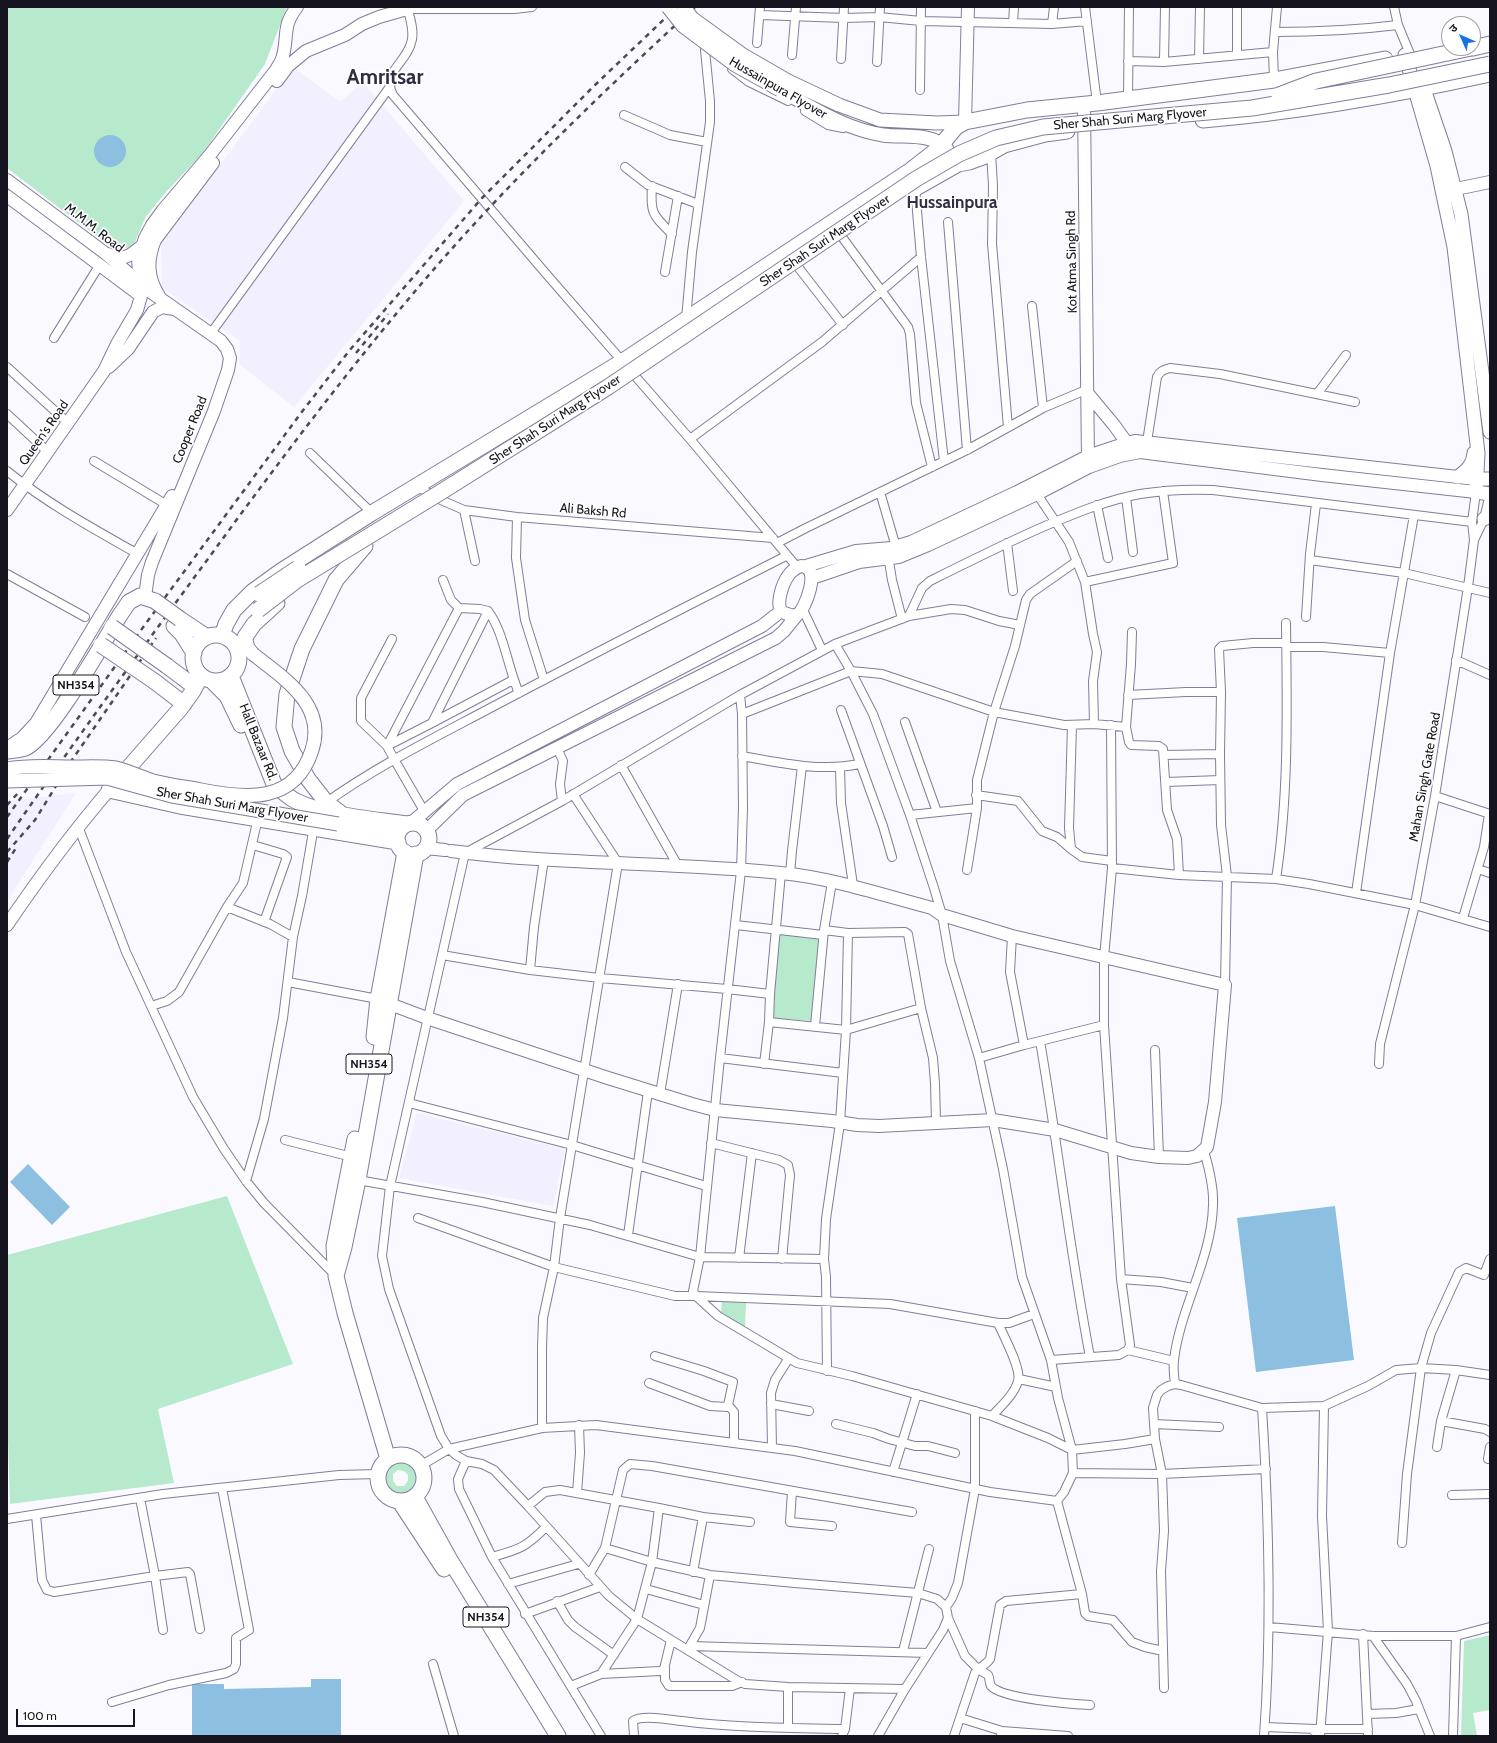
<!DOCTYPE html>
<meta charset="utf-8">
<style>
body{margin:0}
#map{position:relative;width:1497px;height:1743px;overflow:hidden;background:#faf9ff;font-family:Cabin,"Noto Sans Devanagari",sans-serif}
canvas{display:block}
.frame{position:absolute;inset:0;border:8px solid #16141e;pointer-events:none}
.north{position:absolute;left:1441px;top:16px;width:40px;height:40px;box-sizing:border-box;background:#fff;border:1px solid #a2a1a5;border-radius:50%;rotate:315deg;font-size:11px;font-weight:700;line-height:16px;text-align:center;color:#16141e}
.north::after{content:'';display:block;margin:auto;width:14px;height:18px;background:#1975de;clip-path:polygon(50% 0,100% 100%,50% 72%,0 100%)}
.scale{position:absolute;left:16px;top:1709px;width:119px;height:18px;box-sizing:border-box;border:2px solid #16141e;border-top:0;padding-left:5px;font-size:12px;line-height:14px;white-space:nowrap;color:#16141e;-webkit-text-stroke:3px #fff;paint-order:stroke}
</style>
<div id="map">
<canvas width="1497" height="1743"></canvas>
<div class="frame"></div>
<div class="north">उ</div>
<div class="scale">100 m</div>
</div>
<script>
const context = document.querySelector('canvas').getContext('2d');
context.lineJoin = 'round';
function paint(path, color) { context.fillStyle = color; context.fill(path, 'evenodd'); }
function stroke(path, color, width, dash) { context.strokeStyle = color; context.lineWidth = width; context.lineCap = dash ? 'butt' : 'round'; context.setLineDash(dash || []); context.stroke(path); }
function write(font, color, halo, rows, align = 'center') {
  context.font = font + ' Cabin,sans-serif'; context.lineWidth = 3.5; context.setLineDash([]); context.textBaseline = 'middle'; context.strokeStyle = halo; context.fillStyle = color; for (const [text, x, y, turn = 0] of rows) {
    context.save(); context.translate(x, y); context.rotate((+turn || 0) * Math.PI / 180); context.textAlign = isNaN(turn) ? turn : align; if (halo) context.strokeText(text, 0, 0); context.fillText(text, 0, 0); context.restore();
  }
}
paint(new Path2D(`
 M 293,67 L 340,102 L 363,82 L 464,201 L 294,407 L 239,364 L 240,341 L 162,288 L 161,244 Z
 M 76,793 L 7,901 L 7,801 Z
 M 417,1113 L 565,1149 L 553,1206 L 399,1178 Z`), '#f2efff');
paint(new Path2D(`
 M 7,7 L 287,7 L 265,64 L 202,154 L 165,193 L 145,218 L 133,247 L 113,249 L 7,168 Z
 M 779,933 L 822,937 L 814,1021 L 771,1018 Z
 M 227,1196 L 293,1364 L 158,1409 L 174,1483 L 10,1504 L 7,1409 L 7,1255 Z
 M 722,1300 L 746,1303 L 745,1327 L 721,1313 Z
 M 398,1461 C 421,1461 426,1489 405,1495 C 381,1498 375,1468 398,1461 ZM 398,1470 L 404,1471 L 408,1475 L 408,1481 L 404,1486 L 397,1486 L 393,1481 L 393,1474 Z
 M 1490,1635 L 1490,1710 L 1473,1713 L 1477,1736 L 1461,1736 L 1464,1641 Z`), '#b7eacd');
paint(new Path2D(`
 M94 151a16 16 0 1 1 32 0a16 16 0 1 1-32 0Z
 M 28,1164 L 70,1207 L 52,1225 L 10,1182 Z
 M 1335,1206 L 1354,1360 L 1256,1372 L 1237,1218 Z
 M 311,1679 L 341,1679 L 341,1736 L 192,1736 L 192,1684 L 224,1684 L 224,1689 L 311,1687 Z`), '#8dc0e0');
const street = new Path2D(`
 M 407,7 C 410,17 415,33 411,43 C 406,63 381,73 393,95 L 548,276 L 690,439 L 797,567
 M 1085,7 L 1097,103
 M 1394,7 L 1398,25 L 1410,54
 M 407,9 L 514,9 L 532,7
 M 760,15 L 844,18 L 879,17 L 921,21 L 1052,24 L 1054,7
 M 1013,23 L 1014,7
 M 1052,24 L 1087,21
 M 1275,32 C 1316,32 1357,30 1398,25
 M 757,43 L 760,7
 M 1237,54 L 1237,7
 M 792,55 L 796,7
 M 841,59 L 844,7
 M 1199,59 L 1200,7
 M 1128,61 L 1164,62 L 1273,52
 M 877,62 L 880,7
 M 1164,62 L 1165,7
 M 732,69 L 749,82 L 788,101
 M 1274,80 L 1273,52 L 1277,7
 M 920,90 L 921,7
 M 1128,99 L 1129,7
 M 805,111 L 828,125 L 843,128
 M 624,115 L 670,135 L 707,142
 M 991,152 L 993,186 L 992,244 L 1008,427
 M 625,167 L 648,185 L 698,204
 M 652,186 C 650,214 653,215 672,234
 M 915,188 L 921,257 L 944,461
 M 948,222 L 967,450
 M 842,237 L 908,327 L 910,334 L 916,403 L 932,467
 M 798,267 L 843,325
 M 665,272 L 678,196
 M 1032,306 L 1043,408
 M 686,319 L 692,252 L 710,122 L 710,101 L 705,50
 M 211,333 L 389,88
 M 54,338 L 99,266
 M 7,367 L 68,423
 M 1317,394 L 1346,355
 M 7,414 L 48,452
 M 690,439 L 822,342 L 921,257
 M 1147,442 L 1157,377 C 1160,371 1163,370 1170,368 L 1220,374 L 1355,402
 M 310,453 L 372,513
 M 94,461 L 167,505
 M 7,471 C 48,504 92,528 138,554
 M 416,486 L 441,500 L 464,510 L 517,517 L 773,538
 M 880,492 L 896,547
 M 1037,494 L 1069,542 L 1085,582 L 1093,634 L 1097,652 L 1093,681 L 1094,724
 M 1126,497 L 1133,552
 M 1097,505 L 1108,558
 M 464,510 L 475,561
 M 517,517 L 516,558 L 525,620 L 544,680
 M 1474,540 L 1484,519 L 1490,494
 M 777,543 L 806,528 L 967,450 L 1043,408 L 1088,389
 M 1007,543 L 1013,591
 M 888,555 L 892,580 L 902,619
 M 1310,560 L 1404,573 L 1490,593
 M 7,574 L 85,617
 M 1085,582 L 1173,563 L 1163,491
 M 803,610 L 822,650
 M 488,611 C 504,632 508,669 519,693
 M 909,616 L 922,588 L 930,581 C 968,562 1006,543 1045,526 C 1076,513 1107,500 1140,494 C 1165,490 1188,489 1213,490 L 1472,522
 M 1306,617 L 1310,554 L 1316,504
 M 1132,632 L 1131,664 L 1126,727 L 1129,742 L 1131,745 L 1159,746 L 1163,749 L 1167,810 L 1177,839 L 1179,875
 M 392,639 L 361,698 L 361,721 L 387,746 L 432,723 L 488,611 L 480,609 L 459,608
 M 835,644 L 909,616 L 951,609 L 965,610 L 999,621 L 1020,625
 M 1286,647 L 1323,647 L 1390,653
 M 1456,660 L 1490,675
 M 740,695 L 742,714
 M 1128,695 L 1186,692 L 1221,692
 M 841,710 L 883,826 L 892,857
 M 905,722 L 937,812
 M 432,723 L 513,680
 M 1072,725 L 1069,828 L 1071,849 L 1082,857 L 1112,861
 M 557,748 L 563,761 L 560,784 L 562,801
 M 1164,755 L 1220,754
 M 742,756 C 781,763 820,772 859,764
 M 621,765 L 678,866
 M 840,768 L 841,803 L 853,885
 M 1166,782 L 1220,780
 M 976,795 L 1018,801 L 1042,831 L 1057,837 L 1071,849
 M 1435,796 L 1490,814
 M 324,804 C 378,765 438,736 496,705 C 593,654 689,605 786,556
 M 424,811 L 394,759 L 387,746 L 459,608 L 451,600 L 443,580
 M 910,815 L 977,808
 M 78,826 L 126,952 L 193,1097 L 224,1149 L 246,1181 L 264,1203 L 336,1276
 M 253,845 L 283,854 L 287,857 L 264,922
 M 1112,868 L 1179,875 L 1276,879 L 1309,884 L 1415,905 L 1490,927
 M 1478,869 L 1490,873
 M 967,870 L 977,808 L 977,780 L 994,712 L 1015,646 L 1026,600 L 1030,594 L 1077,561
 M 790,874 L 792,851 L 802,766
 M 1276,879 C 1289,795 1287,708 1286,623
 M 1356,893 L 1390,653 L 1414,515
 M 227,907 L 270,924 L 293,937
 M 1463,918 L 1484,847 L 1489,814
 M 736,925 L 823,935
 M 442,955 L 530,970 L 600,978 L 727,989 L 770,994 L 769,1022 L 846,1030 L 921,1008 L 908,934 L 905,932 L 848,933
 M 530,970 L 534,927 L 544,859
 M 288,982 L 378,999
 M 1225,985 L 1227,876 L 1221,825 L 1220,754 L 1221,692 L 1219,649 L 1222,646 L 1253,643 L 1286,643
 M 770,994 L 781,873
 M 151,1006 L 167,1001 L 179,992 L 227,907 L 243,883 L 258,818
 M 921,1008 L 933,1058 L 935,1083 L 936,1122
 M 815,1026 L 824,930
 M 1040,1041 C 1058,1146 1070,1252 1090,1357
 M 1024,1045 L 1104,1025
 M 1155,1050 L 1159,1157
 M 720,1058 L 843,1073
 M 979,1058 L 1024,1045 L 1010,972 L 1012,936
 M 764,1064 L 769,1022
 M 1379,1064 L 1380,1044 L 1415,905 L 1435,796 L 1468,587 L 1474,540 L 1472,522 L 1476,492
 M 660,1094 L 678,984
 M 409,1103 L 572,1145 L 706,1186
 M 285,1140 L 352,1157
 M 711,1143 L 779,1160 L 788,1165 L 790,1175 L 782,1259
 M 358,1180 L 482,1202 L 590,1225 L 700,1257 L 824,1259
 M 246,1181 L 264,1119 L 283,1018 L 293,937 L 302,896 L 314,826
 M 418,1218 L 554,1267 L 675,1296 L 696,1296 L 718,1316 L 797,1363 L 852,1376 L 992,1416 L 1048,1438 L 1072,1450 L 1125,1444 L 1155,1439
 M 628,1235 L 648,1091
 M 739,1258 L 752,1153
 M 1490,1259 L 1484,1275 L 1466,1268 L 1459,1272 L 1431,1333 L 1421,1368 L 1456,1370 L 1490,1375
 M 1121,1279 L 1161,1282 L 1193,1288
 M 1034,1314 L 1009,1323 L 998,1323 L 890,1304 L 696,1296 L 693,1291 L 700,1257 L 720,1058 L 741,871 L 743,808 L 742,714 L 851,671 L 882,674 L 994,712 L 1064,725 L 1094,724 L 1126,727
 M 1128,1350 L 1174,1361
 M 655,1356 L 704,1371 L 733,1382 L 728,1405 L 734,1412 L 734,1443
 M 827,1371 L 826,1277 L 824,1259 L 826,1219 L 840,1123 L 846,1030 L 848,933 L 824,930 L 832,882
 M 1019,1379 L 1056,1387
 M 649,1383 L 710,1406 L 728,1407
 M 1175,1384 C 1174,1376 1173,1368 1174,1360 C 1180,1308 1212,1258 1213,1205 C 1214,1187 1209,1168 1204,1151
 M 771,1404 L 809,1411
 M 1262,1408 L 1324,1406 L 1368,1386 L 1396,1370 L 1421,1368 L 1407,1474 L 1402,1543
 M 992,1416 C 1001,1406 1014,1395 1018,1381 C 1022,1369 1003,1335 998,1323
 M 1441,1421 L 1485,1429 L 1490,1432
 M 836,1424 L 873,1433 L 889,1439 L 915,1446 L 928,1446 L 955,1453
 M 1154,1424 L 1219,1427
 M 542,1428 L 542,1348 L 543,1318 L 554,1267 L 560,1218 L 618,863 L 573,794
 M 1437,1447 L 1441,1421 L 1456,1370
 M 772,1448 L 771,1393 L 775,1380 L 789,1358
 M 1488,1459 L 1490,1447
 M 466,1461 L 458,1479 L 459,1489 L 492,1557 L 601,1736
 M 420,1466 L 449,1449 L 542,1428 L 596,1425 L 795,1451 L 990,1492 L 1057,1501
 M 893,1472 L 917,1394
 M 1073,1473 L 1162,1474 L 1266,1469
 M 792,1491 L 790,1522 L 832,1526
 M 577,1493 L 580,1453 L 579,1425
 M 1452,1495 L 1490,1494
 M 140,1498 L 155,1576 L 163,1630
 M 1057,1501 L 1064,1492 L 1073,1473 L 1072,1450 L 1058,1398 L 1051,1360 L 1119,1355 L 1128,1350 L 1130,1345 L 1121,1279 L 1104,1025 L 1104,958 L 1112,868 L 1111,725
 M 528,1506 L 545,1492 L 560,1490 L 659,1508 L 652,1562 L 637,1619 L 601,1674 L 571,1686
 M 659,1508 L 703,1517 L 750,1522
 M 36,1515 L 42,1580 L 47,1590 L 54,1592 L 155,1576 L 188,1572 L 190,1574 L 200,1629
 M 7,1519 L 163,1494 L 339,1475 L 377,1474
 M 605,1548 L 652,1562 L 710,1575 L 795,1583 L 918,1593 L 937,1599 L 946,1607 L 948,1618 L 943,1630 L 905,1689 L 878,1736
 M 492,1557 C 520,1549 525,1548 546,1527
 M 693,1572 L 703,1517
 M 589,1575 L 605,1548 L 623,1470 L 630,1464 L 652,1466 L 912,1512
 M 508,1584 L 578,1564
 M 646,1589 L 704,1605
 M 1082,1594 L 1085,1613 L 1088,1616 L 1113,1620 L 1132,1642 L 1145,1647 L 1163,1651
 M 557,1601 L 568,1620 L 575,1627 L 614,1655
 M 946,1607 L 952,1598 L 958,1583 L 975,1489 L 975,1411
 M 525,1614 L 600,1587
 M 948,1618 L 965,1656 L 978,1669 L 988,1675 C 990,1678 989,1683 991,1686 C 1002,1699 1072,1704 1090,1705
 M 1269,1627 L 1373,1636 L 1456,1636 L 1453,1736
 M 1363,1634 L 1368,1736
 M 1373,1636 L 1407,1684 L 1416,1701 L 1430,1736
 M 1456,1636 L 1490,1627
 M 690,1646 L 928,1653
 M 688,1649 L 700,1628 L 710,1575
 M 903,1651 L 929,1549
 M 433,1664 L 454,1736
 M 665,1668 L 665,1680 L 669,1686 L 732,1686 L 742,1682
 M 601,1674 L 660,1671 L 664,1669 L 671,1640
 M 788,1687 L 788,1728
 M 1164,1688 L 1161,1571 L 1164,1531 L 1162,1474 L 1155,1439 L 1153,1408 L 1157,1395 L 1161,1390 L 1168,1386 L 1175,1384 L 1181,1385 L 1262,1408 C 1269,1517 1272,1627 1264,1736
 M 905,1689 L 788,1687 L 745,1684 L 738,1681 L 637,1619 L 609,1596 L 528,1506 L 494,1470 L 482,1464 L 466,1461 L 456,1455 L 449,1449 L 441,1436 L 389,1289 L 382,1256 L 390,1186 L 465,853 L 562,801 L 740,695 L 835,644 L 851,671 L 873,714 L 910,815 L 934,888 L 942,915 L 950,961 L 979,1058 L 1003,1169 L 1022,1277 L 1051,1360
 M 112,1702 L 169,1685 L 226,1673 L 234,1669 L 236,1664 L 236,1638 L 249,1630 L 222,1488
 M 1367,1714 L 1396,1713 L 1419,1709
 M 960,1718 L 1002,1731 L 1001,1735
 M 1265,1727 L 1316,1729 L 1315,1732 L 1320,1732
 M 1321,1729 L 1368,1729
 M 1002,1731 L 1068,1736
 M 634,1736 L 633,1721 C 642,1714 671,1720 682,1721 C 736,1728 790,1728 845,1729
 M 842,1736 L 845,1729 L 850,1688
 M 954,1736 L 975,1673 C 979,1667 986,1665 990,1659 L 1000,1605 L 1006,1601 L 1082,1594 L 1057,1501
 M 1320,1736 L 1328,1631 L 1322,1516 L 1324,1406`);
const secondary = new Path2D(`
 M 277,81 L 288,66 L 306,51 L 345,35 L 362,24 L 379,17 L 407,9 L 409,7
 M 1084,104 L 1088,462
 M 965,122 L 968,7
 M 7,180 L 105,253 L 148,290 L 221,341 L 227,349 L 230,358 L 228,370 L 214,411 L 152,562 L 148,575 L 145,597
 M 1446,191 L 1490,182
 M 7,196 L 141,296
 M 108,254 C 125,261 130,256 143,245
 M 159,296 C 147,277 147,260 155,240 L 213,163
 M 109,367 L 128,349 L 153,312 L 162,307 L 174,309
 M 1089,395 L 1114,425 L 1127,443
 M 7,510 L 104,371 L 117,344 L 137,310 L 141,296 L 138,259 L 145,238 L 152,225 L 163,210 L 209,156 L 276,70 C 278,66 281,62 282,59 C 289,38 281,27 297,7
 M 801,566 C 823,566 804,611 798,614 C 792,617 786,614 781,611 C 776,602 783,583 788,576 C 791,571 796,568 801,566 Z
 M 806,566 L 856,551 L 891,548 L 911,542 L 1017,492 L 1088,456 L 1127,443 L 1135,441 L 1476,479
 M 812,578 L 859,562 L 899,557 L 928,545 L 1037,494 L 1089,467 L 1120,456 L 1140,452 L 1322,475 L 1476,492
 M 7,748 L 22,738 L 36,723 L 172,496
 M 411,823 L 457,784 L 762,626 L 781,611
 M 427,830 L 463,795 L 776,638 L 784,631 L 797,615
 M 426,848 L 445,850
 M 7,925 C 39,878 72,833 109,790
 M 382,1001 L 427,1018 L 608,1078 L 692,1104 L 715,1110 L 832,1121 L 857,1125 L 879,1126 L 993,1120 L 1055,1130 L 1131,1153 L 1159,1157 L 1188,1158 L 1197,1156 L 1207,1147 L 1215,1102 L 1225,985 L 1012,936 L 942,915 L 932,908 C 882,895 833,878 781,873 C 672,862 560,865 451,851`);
const primary = new Path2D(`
 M 1405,55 L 1437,166 L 1454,247 L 1478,453 L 1476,492 L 1490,494
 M 788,81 L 839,105 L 880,120 L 937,123 L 965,122
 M 780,90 C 813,108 845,129 883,135 C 904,138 932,132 947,149
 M 1426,95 L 1445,151 L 1461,214 L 1490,432
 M 1458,477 C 1467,470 1473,465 1474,453
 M 1476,479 L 1490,479
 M 1484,519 L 1490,515
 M 245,637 L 248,648 L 253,654
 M 338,824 L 398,834`);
const highway = new Path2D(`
 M 1473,48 L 1490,44
 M 1203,120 C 1300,112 1395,95 1490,74
 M 914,189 L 958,164 L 969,162 L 983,157 L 1004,145 L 1045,134 L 1067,131
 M 180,619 L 207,637
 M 174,626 L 182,634 L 194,653
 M193 658a23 23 0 1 1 46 0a23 23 0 1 1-46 0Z
 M 222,636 L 226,624 L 234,610 L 252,592 L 281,571 L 372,513 L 623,361 L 911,170 L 938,149 L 956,127 L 965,122 L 1027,110 L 1097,103 L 1274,80 L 1385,59
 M 245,637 L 254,624 L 277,603
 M 167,666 L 195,687
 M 201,676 L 193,691 L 180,709 L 109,790 L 180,806 L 398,842
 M 231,676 L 274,784 C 281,790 288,797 296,801 C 326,816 374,819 407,824
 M 154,681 L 184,704
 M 212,681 L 227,696 L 241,725
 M 7,751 C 13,750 20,750 25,748 C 49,739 104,641 120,615 L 129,602 L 140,596 L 155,601
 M 343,815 L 326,802 L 308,779 L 292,751 L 284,727 L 287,694 L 302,649 L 336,580 L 365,546
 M397 839a16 16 0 1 1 32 0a16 16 0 1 1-32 0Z
 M 374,1037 L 378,999 L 405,852
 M 335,1265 L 334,1246 L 355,1139
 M378 1478a23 23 0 1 1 46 0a23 23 0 1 1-46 0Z
 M 388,1459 L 345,1313 L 336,1276 L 344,1247 L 358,1180 L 416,854
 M 415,1497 L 450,1560 L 558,1736
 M 400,1502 L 444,1569`);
stroke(street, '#837d99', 10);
stroke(secondary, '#837d99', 14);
stroke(primary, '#837d99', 15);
stroke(highway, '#837d99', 17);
stroke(street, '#fff', 8);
stroke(secondary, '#fff', 12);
stroke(primary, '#fff', 13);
stroke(highway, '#fff', 15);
stroke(new Path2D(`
 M 356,353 L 388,314
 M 7,805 L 19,792
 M 7,817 L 144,626 L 301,413 L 349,351 L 482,198 L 595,85 L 677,7
 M 7,839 C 74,742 143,647 213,552 C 286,452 360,354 441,261 C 520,171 607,88 695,7
 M 7,852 L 35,820 L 72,760 L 156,638
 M 7,862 L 16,848`), '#4b4a53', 2.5, [5, 5]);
const primaryBridge = new Path2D(`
 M 668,7 L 683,26 L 735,65 L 780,90
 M 684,7 L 692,18 L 743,55 L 788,81
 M 7,769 C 28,765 52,767 73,767 C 87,767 102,766 116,768 C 129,771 141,777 153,781 C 169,785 185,787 201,790 C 246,799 295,804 312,750 C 327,704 283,678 253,654
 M 7,781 L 107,778 L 172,796 L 338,824`);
const highwayBridge = new Path2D(`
 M 1279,95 L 1316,81 L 1471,48
 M 259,594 L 298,568
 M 155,601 L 180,619
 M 258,610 L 297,580 L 441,492 L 608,387 L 916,179 L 959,154 L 996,138 L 1043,127 L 1252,108 L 1389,85 L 1490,64
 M 112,627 L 167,666
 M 101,645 L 154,681`);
stroke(primaryBridge, '#837d99', 15, []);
stroke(highwayBridge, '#837d99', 17, []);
stroke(primaryBridge, '#fff', 13);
stroke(highwayBridge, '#fff', 15);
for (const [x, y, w] of [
 [76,685,46],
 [369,1064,46],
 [486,1617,46]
]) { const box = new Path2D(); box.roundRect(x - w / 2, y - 10, w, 20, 3); context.fillStyle = '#fff'; context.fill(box); stroke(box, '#16141e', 1); }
write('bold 12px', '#16141e', null, [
 ["NH354",76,685],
 ["NH354",369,1064],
 ["NH354",486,1617]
]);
write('13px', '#16141e', '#fff', [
 ["Hussainpura Flyover",778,88,30],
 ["Sher Shah Suri Marg Flyover",1130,119,-5],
 ["M.M.M. Road",94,228,38],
 ["Sher Shah Suri Marg Flyover",825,241,-34],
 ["Kot Atma Singh Rd",1072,262,-91],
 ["Sher Shah Suri Marg Flyover",555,420,-33],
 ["Cooper Road",190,430,-68],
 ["Queen's Road",44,433,-55],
 ["Ali Baksh Rd",593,511,5],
 ["Hall Bazaar Rd.",258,742,68],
 ["Mahan Singh Gate Road",1425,777,-80],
 ["Sher Shah Suri Marg Flyover",232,805,10]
]);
write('bold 17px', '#332d44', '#fff', [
 ["Hussainpura",952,203]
]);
write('bold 21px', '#332d44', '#fff', [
 ["Amritsar",385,78]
]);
</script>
